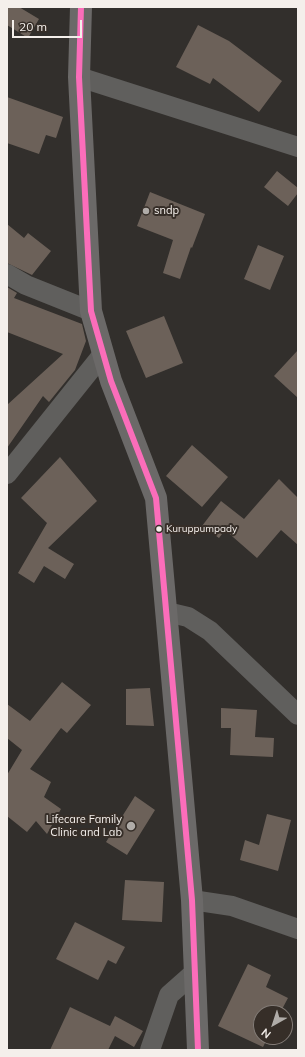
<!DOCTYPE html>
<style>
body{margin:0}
#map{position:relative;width:305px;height:1057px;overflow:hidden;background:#322f2c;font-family:Mulish,sans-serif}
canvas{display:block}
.frame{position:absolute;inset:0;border:8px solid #f4efeb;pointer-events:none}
.north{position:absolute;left:253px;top:1005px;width:40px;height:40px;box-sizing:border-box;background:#362e28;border:1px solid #827b76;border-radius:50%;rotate:219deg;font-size:11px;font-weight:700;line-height:16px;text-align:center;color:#f4efeb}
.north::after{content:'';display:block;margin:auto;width:14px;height:18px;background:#b0aca8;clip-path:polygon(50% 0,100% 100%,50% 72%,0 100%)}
.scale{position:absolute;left:12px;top:20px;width:70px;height:18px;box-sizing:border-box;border:2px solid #f4efeb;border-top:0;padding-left:5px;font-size:12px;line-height:14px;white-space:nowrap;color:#f4efeb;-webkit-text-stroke:3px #362e28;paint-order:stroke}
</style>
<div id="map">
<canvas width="305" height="1057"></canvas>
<div class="frame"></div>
<div class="north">N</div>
<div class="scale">20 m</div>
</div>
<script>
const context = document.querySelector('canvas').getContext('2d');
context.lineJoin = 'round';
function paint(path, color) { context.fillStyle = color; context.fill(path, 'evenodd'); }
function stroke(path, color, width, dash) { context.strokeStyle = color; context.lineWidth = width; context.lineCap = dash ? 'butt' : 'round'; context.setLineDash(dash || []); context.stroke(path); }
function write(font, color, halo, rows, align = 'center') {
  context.font = font + ' Mulish,sans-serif'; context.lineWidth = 4; context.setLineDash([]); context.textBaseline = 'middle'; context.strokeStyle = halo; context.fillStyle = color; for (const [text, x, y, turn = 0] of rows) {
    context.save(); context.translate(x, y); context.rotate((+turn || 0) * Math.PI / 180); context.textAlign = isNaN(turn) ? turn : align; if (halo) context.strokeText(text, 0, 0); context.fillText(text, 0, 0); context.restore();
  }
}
paint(new Path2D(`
 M 7,7 L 19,7 L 39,19 L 28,38 L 7,25 Z
 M 198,25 L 229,41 L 282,81 L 259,112 L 213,78 L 210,84 L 176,67 Z
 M 7,97 L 63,117 L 56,138 L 46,135 L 39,154 L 7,143 Z
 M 277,171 L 298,188 L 298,193 L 288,206 L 264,187 Z
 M 150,192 L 205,214 L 192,248 L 191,247 L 180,279 L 163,273 L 173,240 L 137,226 Z
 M 7,224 L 24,238 L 28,233 L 51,251 L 32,275 L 7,263 Z
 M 258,245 L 284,256 L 270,290 L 244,279 Z
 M 7,287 L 17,293 L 14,298 L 82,324 L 86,341 L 75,370 L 49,402 L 43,396 L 7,448 L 7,405 L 63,354 L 7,332 Z
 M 164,316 L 183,363 L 146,378 L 126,331 Z
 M 298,350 L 298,398 L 274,376 Z
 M 192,445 L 228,477 L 202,507 L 166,476 Z
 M 60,457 L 97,501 L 48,548 L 74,564 L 65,579 L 44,566 L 34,583 L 18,573 L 47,523 L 21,498 Z
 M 279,479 L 298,498 L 298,545 L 281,530 L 257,558 L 225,530 L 219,538 L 202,526 L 221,501 L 244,519 Z
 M 62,682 L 91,705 L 67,733 L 61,728 L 30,769 L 51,782 L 44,797 L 61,809 L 47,834 L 36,821 L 27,832 L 7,816 L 7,775 L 22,750 L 7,738 L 7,704 L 30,721 Z
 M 150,688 L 154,726 L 126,725 L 126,689 Z
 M 221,708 L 257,710 L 255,737 L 274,738 L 273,757 L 230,755 L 231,728 L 221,728 Z
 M 135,796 L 155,810 L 127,855 L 106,842 Z
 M 267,814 L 291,820 L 278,871 L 240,860 L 245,840 L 259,845 Z
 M 125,880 L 164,882 L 162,922 L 122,920 Z
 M 75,922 L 125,947 L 116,964 L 108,960 L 98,980 L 56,959 Z
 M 248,964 L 271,975 L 266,987 L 288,998 L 280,1013 L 261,1013 L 261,1037 L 268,1037 L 263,1047 L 218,1026 Z
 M 70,1007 L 110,1026 L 115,1016 L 143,1031 L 134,1047 L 115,1036 L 108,1050 L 50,1050 Z`), '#6c6159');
stroke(new Path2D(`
 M 79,77 L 298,147
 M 7,274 L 26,285 L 91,311
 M 7,474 L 103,354
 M 167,612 L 188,617 L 210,631 L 298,715
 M 192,900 L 232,906 L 298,929
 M 150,1050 L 169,995 L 195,972`), '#605f5d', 20);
stroke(new Path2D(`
 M 81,7 L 79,77 L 91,311 L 111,381 L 156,498 L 192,900 L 198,1050`), '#6b6968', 22);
stroke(new Path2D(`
 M 81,7 L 79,77 L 91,311 L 111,381 L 156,498 L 192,900 L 198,1050`), '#fb6dba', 6);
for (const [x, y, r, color] of [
 [146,211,4,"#b0aca8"],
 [159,529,3.5,"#f4efeb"],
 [131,826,5,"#b0aca8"]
]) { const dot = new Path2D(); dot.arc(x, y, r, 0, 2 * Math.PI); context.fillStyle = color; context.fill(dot); stroke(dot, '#362e28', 1.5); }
write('10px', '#f4efeb', '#362e28', [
 ["Kuruppumpady",166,529]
], 'left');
write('11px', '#f4efeb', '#362e28', [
 ["sndp",154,211],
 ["Lifecare Family",122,820,"right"],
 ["Clinic and Lab",122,833,"right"]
], 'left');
</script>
